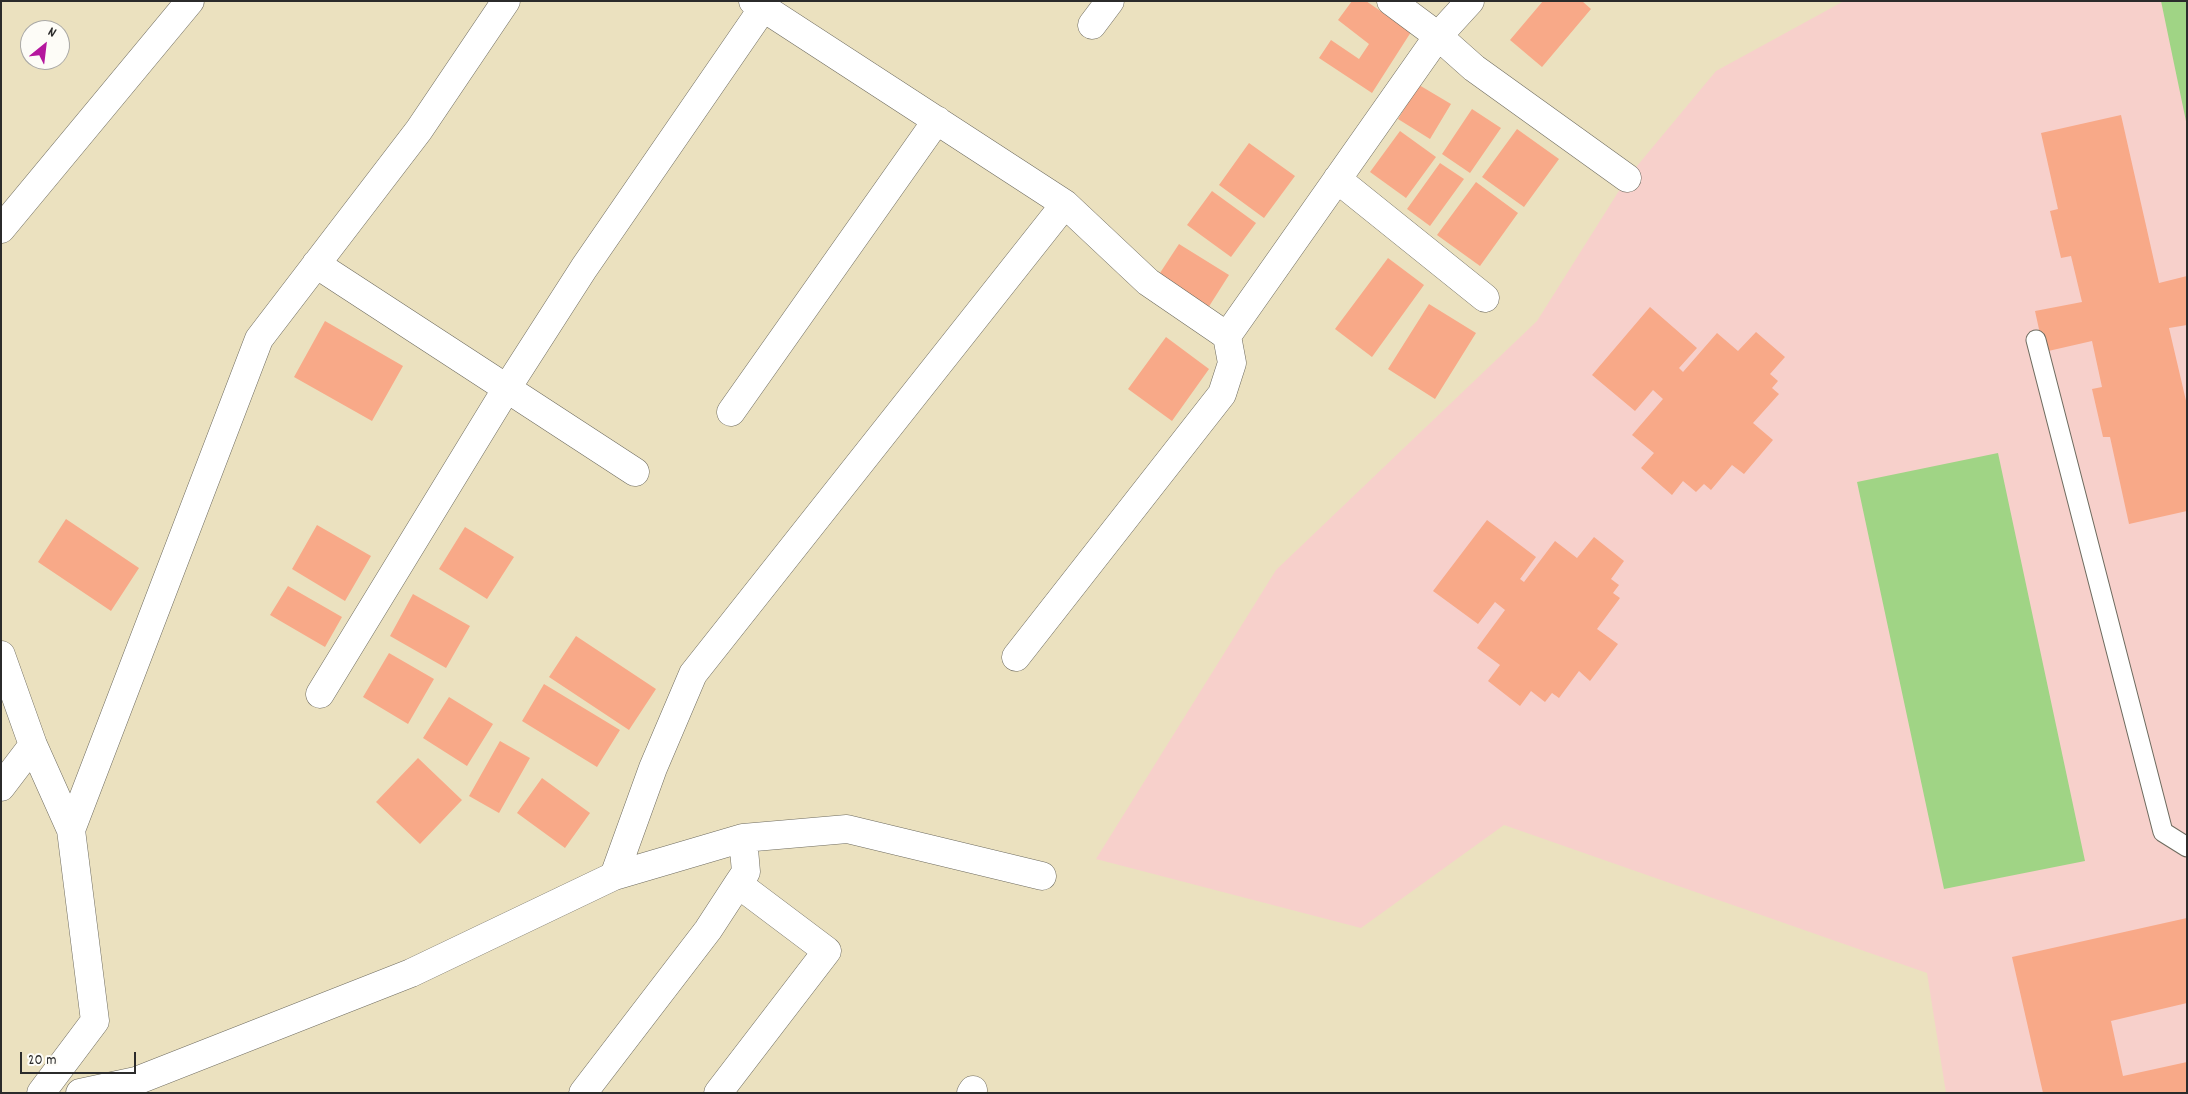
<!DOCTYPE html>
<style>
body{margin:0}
#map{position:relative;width:2188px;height:1094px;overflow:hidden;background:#ebe1bf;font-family:Dekko,sans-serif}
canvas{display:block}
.frame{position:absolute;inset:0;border:2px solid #2b2b2b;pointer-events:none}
.north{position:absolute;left:20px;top:20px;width:50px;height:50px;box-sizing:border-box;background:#fdfcf7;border:1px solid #a9a8a5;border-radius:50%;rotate:29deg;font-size:14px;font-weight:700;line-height:20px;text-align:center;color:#2b2b2b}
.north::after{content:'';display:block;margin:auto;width:18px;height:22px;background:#b5179e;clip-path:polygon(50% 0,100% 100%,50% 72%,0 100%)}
.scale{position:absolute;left:20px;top:1052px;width:116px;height:22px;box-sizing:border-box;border:2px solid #2b2b2b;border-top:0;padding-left:6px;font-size:15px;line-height:18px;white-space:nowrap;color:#2b2b2b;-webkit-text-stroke:4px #fdfcf7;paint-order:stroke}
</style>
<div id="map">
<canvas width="2188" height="1094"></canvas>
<div class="frame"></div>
<div class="north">N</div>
<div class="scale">20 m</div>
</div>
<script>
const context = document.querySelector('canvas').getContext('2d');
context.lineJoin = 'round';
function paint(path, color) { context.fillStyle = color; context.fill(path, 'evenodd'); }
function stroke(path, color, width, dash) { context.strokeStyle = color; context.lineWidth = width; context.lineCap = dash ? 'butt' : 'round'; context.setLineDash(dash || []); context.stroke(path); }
paint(new Path2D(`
 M 1844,1 L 2187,1 L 2187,1093 L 1946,1093 L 1927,973 L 1504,825 L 1361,928 L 1096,859 L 1276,570 L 1537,321 L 1627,178 L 1716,71 Z`), '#f7d0cb');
paint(new Path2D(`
 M 2161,1 L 2187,1 L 2187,126 Z
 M 1998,453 L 2085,861 L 1944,889 L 1857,482 Z`), '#a0d485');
paint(new Path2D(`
 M 1352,1 L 1366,1 L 1411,32 L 1372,93 L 1319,58 L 1331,40 L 1359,59 L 1369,44 L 1338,20 Z
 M 1543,1 L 1582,1 L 1591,9 L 1542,67 L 1510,40 Z
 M 1419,85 L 1451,104 L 1430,139 L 1398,119 Z
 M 1472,109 L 1501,128 L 1470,173 L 1442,154 Z
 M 2121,115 L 2159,283 L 2187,276 L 2187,325 L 2169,328 L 2187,405 L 2187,511 L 2129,524 L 2110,437 L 2103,437 L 2092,389 L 2102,387 L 2092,341 L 2044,352 L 2035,311 L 2082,302 L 2071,256 L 2061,258 L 2050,211 L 2058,209 L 2041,133 Z
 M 1517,129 L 1559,159 L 1524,207 L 1482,177 Z
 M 1400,131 L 1436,157 L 1406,198 L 1370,172 Z
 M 1249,143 L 1295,176 L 1264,218 L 1219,185 Z
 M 1440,163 L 1464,179 L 1430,226 L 1407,209 Z
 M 1476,182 L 1518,213 L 1480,266 L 1437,235 Z
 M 1212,191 L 1256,223 L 1231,257 L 1187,225 Z
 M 1179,244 L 1229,275 L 1208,308 L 1158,276 Z
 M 1388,258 L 1424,285 L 1372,357 L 1335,329 Z
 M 1429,304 L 1476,333 L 1435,399 L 1388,369 Z
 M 1650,307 L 1697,348 L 1679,368 L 1683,372 L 1717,333 L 1738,351 L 1756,332 L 1785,357 L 1770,374 L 1778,381 L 1772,388 L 1779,394 L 1753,423 L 1773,440 L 1744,474 L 1732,465 L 1711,490 L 1704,484 L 1696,492 L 1683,481 L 1672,495 L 1641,468 L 1654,453 L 1632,435 L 1663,399 L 1653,390 L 1635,411 L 1592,375 Z
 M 325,321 L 403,366 L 372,421 L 294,377 Z
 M 1166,337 L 1209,369 L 1172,421 L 1128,389 Z
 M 66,519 L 139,568 L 111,611 L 38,562 Z
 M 1487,520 L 1536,557 L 1520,579 L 1524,582 L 1555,541 L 1577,558 L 1594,537 L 1624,561 L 1611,579 L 1619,585 L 1613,593 L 1620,598 L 1597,629 L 1618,644 L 1590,681 L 1579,671 L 1559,698 L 1552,693 L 1545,702 L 1531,691 L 1520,706 L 1488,681 L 1500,665 L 1477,648 L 1505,610 L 1495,602 L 1478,624 L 1433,591 Z
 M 317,525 L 371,556 L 345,601 L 292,569 Z
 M 465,527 L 514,557 L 487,599 L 439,569 Z
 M 288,586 L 342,617 L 325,647 L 270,615 Z
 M 413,594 L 470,626 L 446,668 L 390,636 Z
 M 576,636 L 656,689 L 629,730 L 549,677 Z
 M 389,653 L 434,679 L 408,724 L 363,697 Z
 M 544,684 L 620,730 L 597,767 L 522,721 Z
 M 449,697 L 493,724 L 467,766 L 423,738 Z
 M 500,741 L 530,758 L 499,813 L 469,796 Z
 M 418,758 L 462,800 L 420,844 L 376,802 Z
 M 542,778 L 590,813 L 565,848 L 517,813 Z
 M 2187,918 L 2187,1003 L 2111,1021 L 2123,1076 L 2187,1062 L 2187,1093 L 2043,1093 L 2012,957 Z`), '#f8a988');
const lane = new Path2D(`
 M 2036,340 L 2163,832 L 2187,847`);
const street = new Path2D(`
 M 753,1 L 1065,204 L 1148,282 L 1227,336 L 1438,36 L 1470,1
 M 1391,1 L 1438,36 L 1474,68 L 1627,178
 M 1092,25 L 1110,1
 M 1337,179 L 1485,298
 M 1,229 L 190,1
 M 316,264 L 635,472
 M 731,412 L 937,120
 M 1,655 L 33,745 L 71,830 L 95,1021 L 41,1093
 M 1016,657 L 1222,394 L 1232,363 L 1227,336
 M 320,694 L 507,388 L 584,268 L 763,8
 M 1,787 L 33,745
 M 71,830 L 259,339 L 419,130 L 506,1
 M 614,876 L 743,838 L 847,829 L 1042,876
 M 80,1093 L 136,1081 L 411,973 L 614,876 L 653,768 L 693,674 L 1065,204
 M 583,1093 L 708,930 L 738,884 L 746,872 L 743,838
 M 718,1093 L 827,951 L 738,884
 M 971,1093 L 973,1090`);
stroke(lane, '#6e6b5f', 21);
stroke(street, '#6e6b5f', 29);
stroke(lane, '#fff', 19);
stroke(street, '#fff', 28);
</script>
